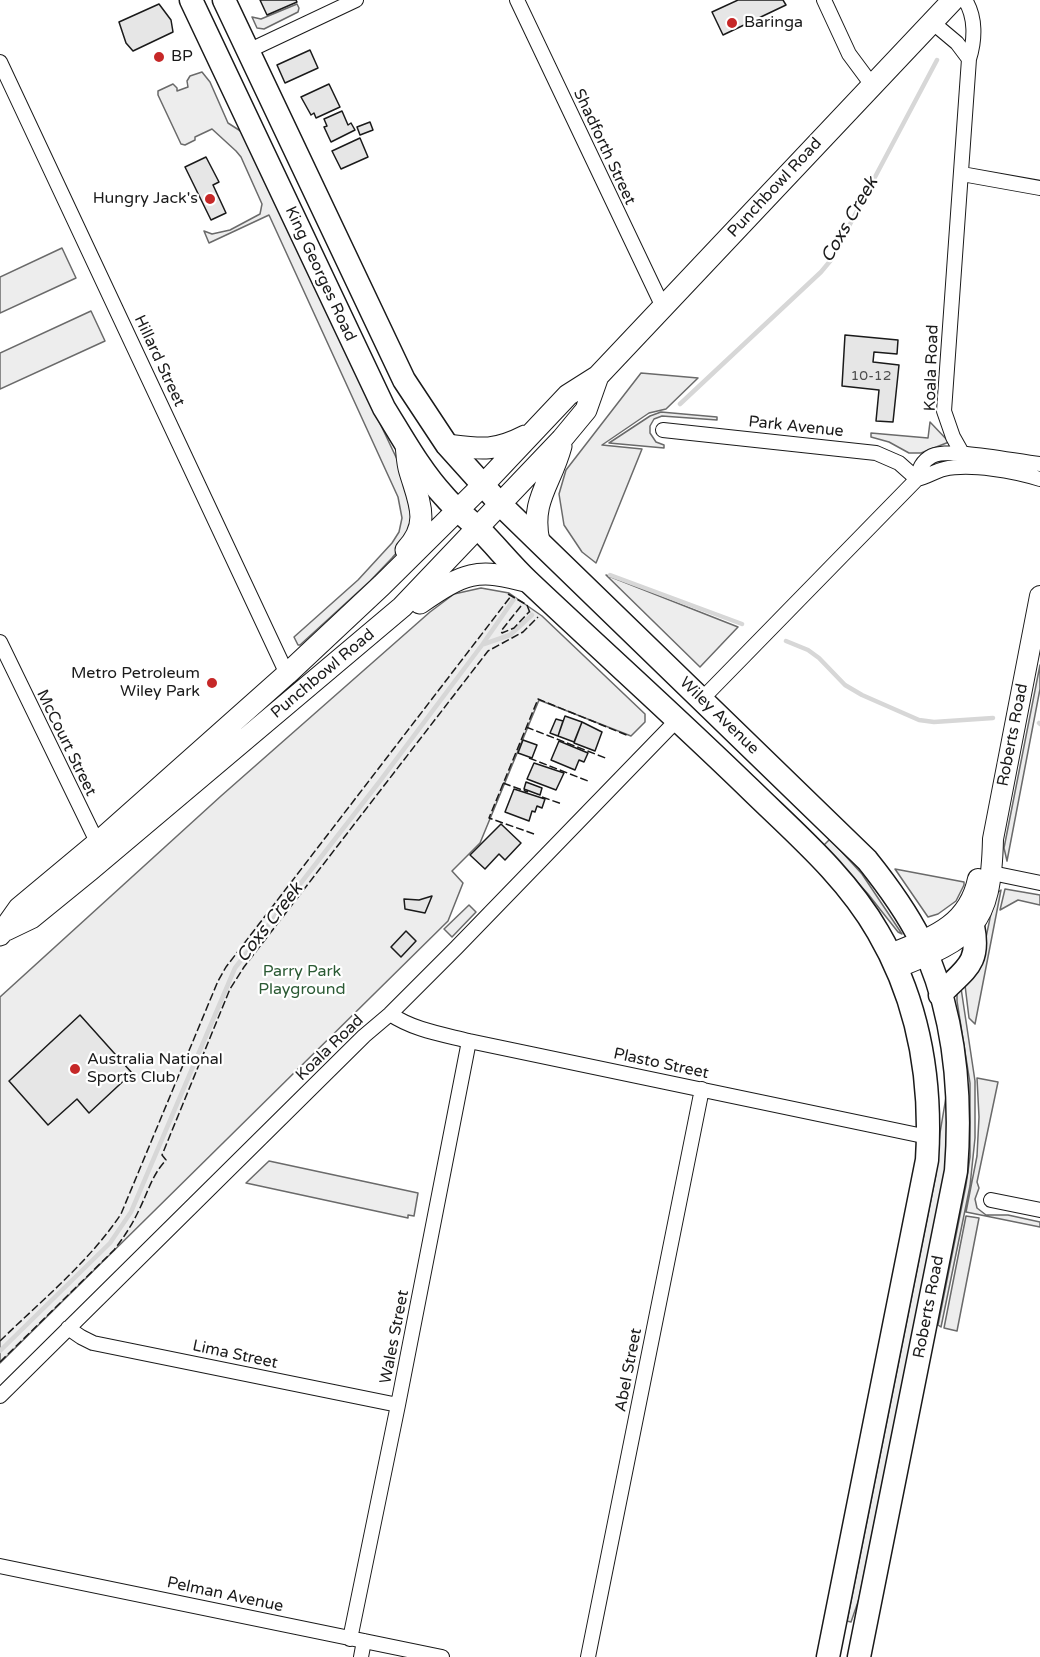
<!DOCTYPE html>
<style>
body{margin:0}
canvas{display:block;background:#fff}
</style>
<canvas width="1040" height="1657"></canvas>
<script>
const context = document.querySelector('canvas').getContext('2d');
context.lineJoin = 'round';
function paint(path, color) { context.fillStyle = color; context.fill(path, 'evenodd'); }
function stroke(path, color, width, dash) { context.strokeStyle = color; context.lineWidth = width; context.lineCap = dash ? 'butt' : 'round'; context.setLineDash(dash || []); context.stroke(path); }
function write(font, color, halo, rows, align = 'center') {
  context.font = font + ' "Varela Round",sans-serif'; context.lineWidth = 4.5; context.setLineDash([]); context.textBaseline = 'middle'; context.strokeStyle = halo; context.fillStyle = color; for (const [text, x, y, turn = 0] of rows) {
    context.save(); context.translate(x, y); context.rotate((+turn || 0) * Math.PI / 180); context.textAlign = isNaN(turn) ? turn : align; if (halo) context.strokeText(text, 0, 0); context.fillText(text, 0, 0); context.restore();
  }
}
const built = new Path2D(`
 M 297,4 L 299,8 L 298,12 L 264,29 L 257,28 L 252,17 L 261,19 Z
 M 202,72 L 210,82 L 228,123 L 242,132 L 404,474 L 414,518 L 398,551 L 392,558 L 370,581 L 300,645 L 298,645 L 294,637 L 358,580 L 392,543 L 399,532 L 402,518 L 398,497 L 269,215 L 209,243 L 204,231 L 212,234 L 230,230 L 260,214 L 262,204 L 241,157 L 236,151 L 212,129 L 195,137 L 195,140 L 185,145 L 181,144 L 158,95 L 158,91 L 173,84 L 177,88 L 177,91 L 188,87 L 187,81 L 190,76 Z
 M 62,248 L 76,278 L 0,313 L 0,277 Z
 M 91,311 L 105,341 L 0,389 L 0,353 Z
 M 641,373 L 698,378 L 666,409 L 649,413 L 602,445 L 642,449 L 596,563 L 582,552 L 564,525 L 559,494 L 566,470 Z
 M 661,412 L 717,417 L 717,420 L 662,416 L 654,419 L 650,426 L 650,433 L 656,442 L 664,445 L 664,448 L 609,443 L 650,416 Z
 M 930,422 L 949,442 L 921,453 L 909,453 L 889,442 L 871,437 L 871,433 L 928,438 Z
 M 606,575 L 738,627 L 700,667 Z
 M 481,588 L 509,593 L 542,616 L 645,714 L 645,722 L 631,736 L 539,700 L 480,843 L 452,871 L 463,883 L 448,921 L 0,1363 L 0,997 L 221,796 L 430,612 L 454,594 Z
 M 1040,665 L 1040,689 L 1007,861 L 1004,848 Z
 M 830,839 L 862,874 L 902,934 L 898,932 L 868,894 L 824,845 Z
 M 895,869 L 964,882 L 964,885 L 956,901 L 938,914 L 928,917 Z
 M 1005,889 L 1040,895 L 1040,905 L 1018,900 L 1000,910 Z
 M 1001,890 L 975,1024 L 969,1018 L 965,985 L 984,947 L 994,899 L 997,893 Z
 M 469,905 L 476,912 L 452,937 L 444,929 Z
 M 961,988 L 975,1081 L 975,1138 L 970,1186 L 941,1327 L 938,1325 L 966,1185 L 970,1157 L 970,1083 L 957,1001 L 957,991 Z
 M 977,1078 L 998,1082 L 977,1182 L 979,1188 L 975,1199 L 977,1208 L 986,1215 L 1008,1215 L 1040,1222 L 1040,1227 L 966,1212 L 977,1156 L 979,1117 Z
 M 949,1096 L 946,1163 L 943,1181 L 859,1599 L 851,1622 L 847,1621 L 936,1174 L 940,1133 L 946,1097 Z
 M 269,1161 L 418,1193 L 414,1216 L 408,1215 L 408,1218 L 246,1183 Z
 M 966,1216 L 979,1218 L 957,1331 L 944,1328 Z`);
paint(built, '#ededed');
stroke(built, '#6a6a6a', 1.5);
stroke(new Path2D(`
 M 680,404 L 821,272 L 831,260 L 937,60
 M 610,575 L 742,624
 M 786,641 L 808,650 L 819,658 L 845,685 L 862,695 L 919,720 L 934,722 L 993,718
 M 484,644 L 510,635 L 532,615
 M 1039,723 L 1040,724
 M 0,1351 L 110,1243 L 131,1212 L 235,968 L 380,781 L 482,645 L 514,599`), '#d7d7d7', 4.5);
const building = new Path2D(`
 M 260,0 L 296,0 L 297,2 L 267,15 Z
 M 738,0 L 783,0 L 786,5 L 723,35 L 712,12 Z
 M 159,4 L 171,20 L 173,32 L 133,51 L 126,43 L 119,22 Z
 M 310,50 L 318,68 L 285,83 L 277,65 Z
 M 329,84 L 340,107 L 316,118 L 314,113 L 311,115 L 301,97 Z
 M 342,111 L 348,125 L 351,123 L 355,130 L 331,142 L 324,127 L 327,126 L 324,119 Z
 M 370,122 L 373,130 L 360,135 L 357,127 Z
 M 360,138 L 368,157 L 341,169 L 332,151 Z
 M 206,157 L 219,182 L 213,185 L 226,213 L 211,220 L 185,167 Z
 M 845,335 L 898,340 L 897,354 L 874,352 L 873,362 L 899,365 L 893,422 L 876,421 L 879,390 L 842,386 Z
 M 565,716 L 582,722 L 574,742 L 558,736 Z
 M 556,719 L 563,721 L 558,736 L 550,733 Z
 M 582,722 L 602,732 L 595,751 L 574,743 Z
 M 523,740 L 537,745 L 532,758 L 518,753 Z
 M 559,741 L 588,753 L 584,762 L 579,760 L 575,770 L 551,760 Z
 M 534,763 L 564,773 L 556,790 L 527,779 Z
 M 526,782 L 542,788 L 540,795 L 524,789 Z
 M 514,789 L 545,799 L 542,808 L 537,806 L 535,812 L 532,811 L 529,821 L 505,812 Z
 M 501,824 L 521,843 L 505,860 L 499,854 L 485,869 L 470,855 Z
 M 432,896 L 425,913 L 405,909 L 404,899 L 419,900 Z
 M 406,931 L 416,941 L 401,957 L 391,947 Z
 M 80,1015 L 132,1073 L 89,1113 L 77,1099 L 48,1125 L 9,1081 Z`);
paint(building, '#e6e6e6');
stroke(building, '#1a1a1a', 1.5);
const minor = new Path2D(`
 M 517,0 L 663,307
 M 824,0 L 849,54 L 872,85
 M 932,22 L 957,43 L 969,59
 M 248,51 L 356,0
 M 0,62 L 287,674
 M 962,174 L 1040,188
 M 663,430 L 876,453 L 899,463 L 917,479
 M 962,453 L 953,437 L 944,411 L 969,59 C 975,40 976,17 965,0
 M 917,479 C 927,477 935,471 944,469 C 970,463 1015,471 1040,479
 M 0,642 L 100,848
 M 702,699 L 917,479 C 919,469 922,461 932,456 C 950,447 1017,462 1040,464
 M 992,873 L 1040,883
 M 390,1014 C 414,1030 441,1034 469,1041 L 928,1137
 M 991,1200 L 1040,1210
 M 68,1328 L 81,1337 L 93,1343 L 398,1405
 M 0,1396 L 364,1036 L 390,1014 L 456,948 L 678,719
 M 0,1566 L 442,1657
 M 350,1639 L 398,1405 L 469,1041
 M 361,1657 L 364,1641
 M 588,1657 L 702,1089`);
const secondary = new Path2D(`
 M 890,954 C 930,938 968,927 978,879
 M 896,968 C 973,938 991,926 993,839 L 1040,596`);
const primary = new Path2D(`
 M 447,445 C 480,449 494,452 525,436
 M 539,542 C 530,500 551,484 561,446
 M 406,550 C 431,524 419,502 410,472 C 407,463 407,453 406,444
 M 420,603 C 464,573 476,567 529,582
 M 6,930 L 31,918 L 90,870 L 402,607 L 562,439 L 586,410 L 598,376
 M 0,935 L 19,908 L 97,843 L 287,674 L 382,585 L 483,485 L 568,395 L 598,376 L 953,0`);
const trunk = new Path2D(`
 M 191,0 L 384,408 C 402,437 420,470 444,496 C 454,508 467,518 479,529 C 496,546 511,565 528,581 C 602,651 677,718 750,789 C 795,833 846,876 878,932 C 919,1002 932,1080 927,1160 L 828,1657
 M 224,0 L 404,380 L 447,445 L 501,505 L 539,542 L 867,860 C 887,885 906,911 920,939 C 955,1011 962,1092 956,1171 L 859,1657
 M 940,995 C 964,969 981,965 973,926`);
stroke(minor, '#1a1a1a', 16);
stroke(secondary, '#1a1a1a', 22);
stroke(primary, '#1a1a1a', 23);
stroke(trunk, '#1a1a1a', 25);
stroke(minor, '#fff', 14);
stroke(secondary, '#fff', 20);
stroke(primary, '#fff', 21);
stroke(trunk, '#fff', 22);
stroke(new Path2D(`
 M 508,594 L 527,605 L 530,613
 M 521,606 L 501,631 L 502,633 L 514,628 L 529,612
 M 526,727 L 608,759
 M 529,758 L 588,781
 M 503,783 L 528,792
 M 542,797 L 562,804
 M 534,834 L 489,818 L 538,699 L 629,736
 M 0,1341 C 42,1300 89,1262 121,1214 L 218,981 L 226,967 L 511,596
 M 0,1362 L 114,1250 C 124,1237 132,1225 139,1210 C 148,1192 152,1175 166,1160 L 162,1155 L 230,989 L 244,967 L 488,651 L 523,632 L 538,617`), '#1a1a1a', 1.5, [8, 3]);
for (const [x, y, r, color] of [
 [732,23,6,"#c62828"],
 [159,57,6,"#c62828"],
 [210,199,6,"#c62828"],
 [212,683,6,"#c62828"],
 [75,1069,6,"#c62828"]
]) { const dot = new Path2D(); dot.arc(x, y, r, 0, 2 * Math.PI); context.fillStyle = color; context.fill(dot); stroke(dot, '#fff', 2); }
write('14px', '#4d4d4d', null, [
 ["10-12",871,376]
]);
write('16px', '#1a1a1a', '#fff', [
 ["Baringa",744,23],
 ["BP",171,57],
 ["Hungry Jack's",198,199,"right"],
 ["Metro Petroleum",200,674,"right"],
 ["Wiley Park",200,692,"right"],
 ["Australia National",87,1060],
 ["Sports Club",87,1078]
], 'left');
write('16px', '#1a1a1a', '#fff', [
 ["Shadforth Street",604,147,65],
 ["Punchbowl Road",775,188,-47],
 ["King Georges Road",320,274,65],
 ["Hillard Street",159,361,65],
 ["Koala Road",932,368,-88],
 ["Park Avenue",796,427,6],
 ["Punchbowl Road",323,674,-40],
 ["Wiley Avenue",719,716,44],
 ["Roberts Road",1013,735,-79],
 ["McCourt Street",66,743,64],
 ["Koala Road",330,1048,-44],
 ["Plasto Street",661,1064,12],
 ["Roberts Road",929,1307,-79],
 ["Wales Street",395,1337,-79],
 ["Lima Street",235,1355,12],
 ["Abel Street",629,1370,-79],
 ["Pelman Avenue",225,1595,12]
]);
write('16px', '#2b5a34', '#fff', [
 ["Parry Park",302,972],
 ["Playground",302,990]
]);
write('italic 18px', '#1a1a1a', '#fff', [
 ["Coxs Creek",850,220,-60],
 ["Coxs Creek",270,923,-52]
]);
</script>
